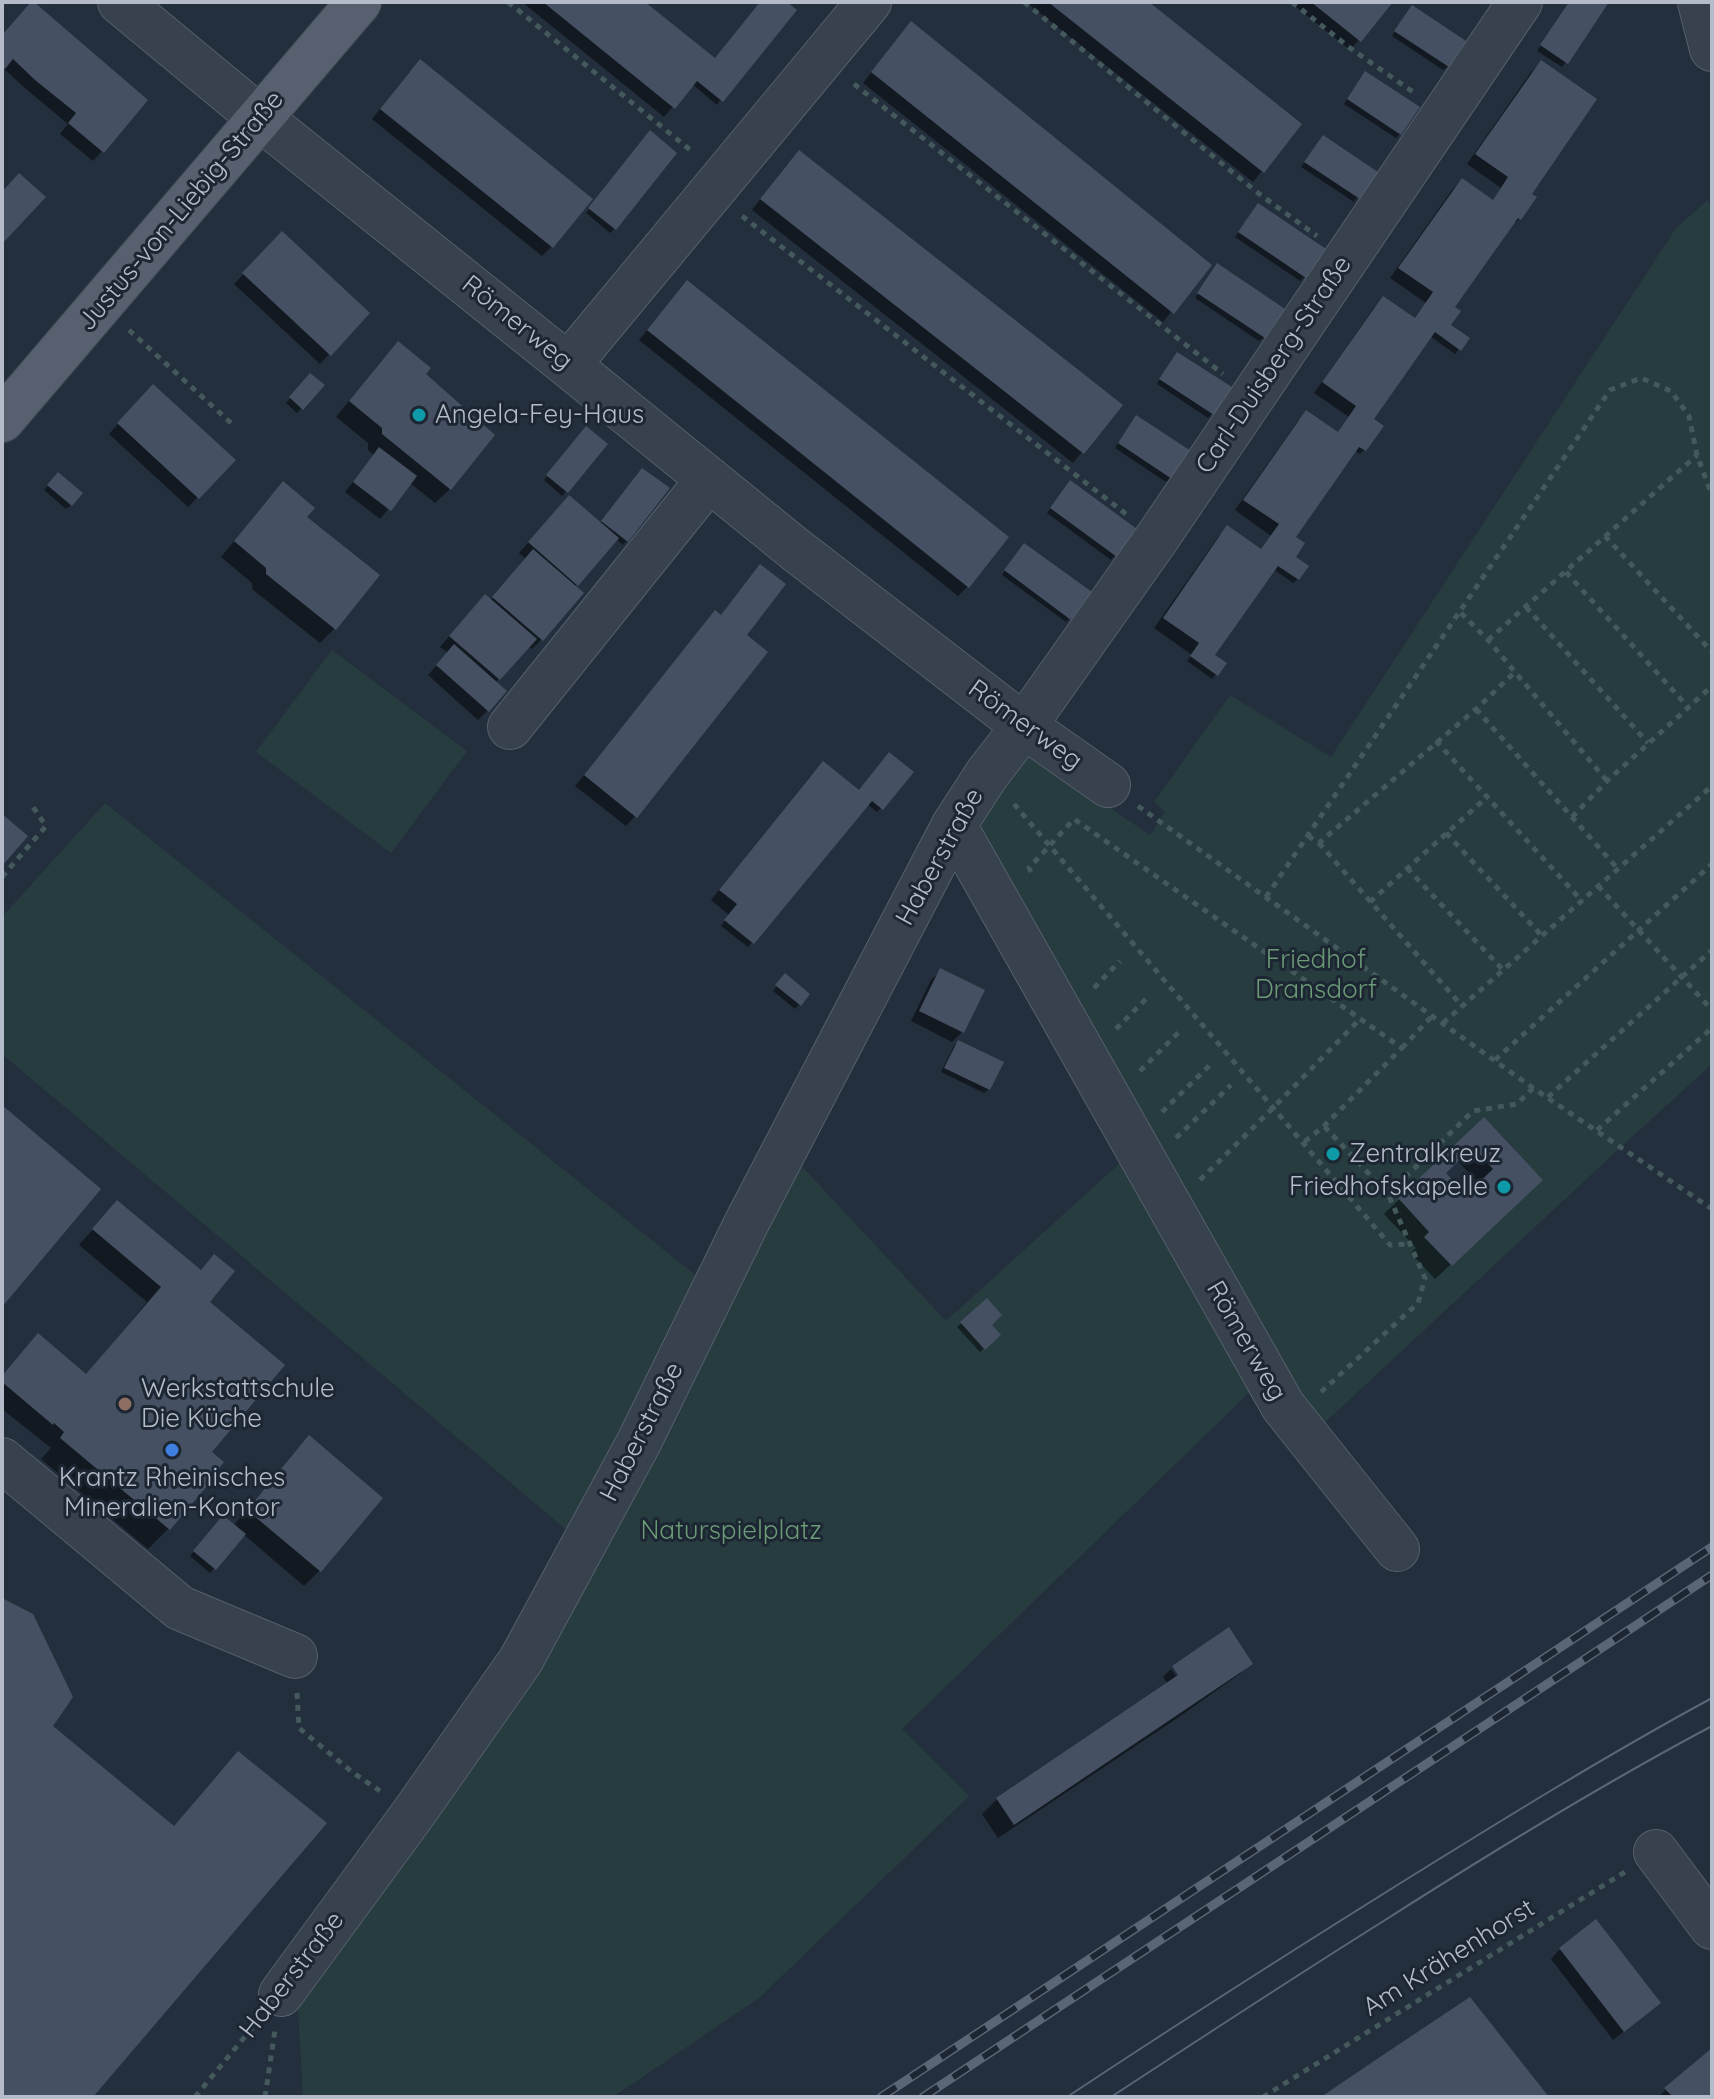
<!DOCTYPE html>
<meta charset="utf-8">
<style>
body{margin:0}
#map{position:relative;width:1714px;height:2099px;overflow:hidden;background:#242f3e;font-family:Quicksand,sans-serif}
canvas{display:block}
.frame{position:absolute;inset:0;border:4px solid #b4bcc9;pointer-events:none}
</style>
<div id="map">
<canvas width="1714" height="2099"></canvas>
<div class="frame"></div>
</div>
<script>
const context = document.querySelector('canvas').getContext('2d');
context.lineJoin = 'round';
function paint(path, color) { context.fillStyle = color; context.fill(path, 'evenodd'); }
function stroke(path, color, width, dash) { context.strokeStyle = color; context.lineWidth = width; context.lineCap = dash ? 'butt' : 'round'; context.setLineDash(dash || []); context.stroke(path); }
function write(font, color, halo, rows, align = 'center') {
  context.font = font + ' Quicksand,sans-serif'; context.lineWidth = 6; context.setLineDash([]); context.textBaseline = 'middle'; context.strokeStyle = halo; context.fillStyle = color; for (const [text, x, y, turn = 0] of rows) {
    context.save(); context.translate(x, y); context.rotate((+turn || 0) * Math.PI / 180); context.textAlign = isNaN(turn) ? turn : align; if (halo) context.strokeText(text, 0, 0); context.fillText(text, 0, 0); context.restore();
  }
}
paint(new Path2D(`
 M 1708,200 L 1712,213 L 1712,1064 L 1621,1147 L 1320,1427 L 983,839 L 981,818 L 1030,754 L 1150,835 L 1165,812 L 1154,802 L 1230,695 L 1331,757 L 1676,228 ZM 1484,1117 L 1543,1180 L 1451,1265 L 1425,1237 L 1429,1232 L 1398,1198 Z
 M 332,650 L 467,751 L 391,853 L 256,752 Z
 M 105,803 L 699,1278 L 569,1532 L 2,1054 L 2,917 Z
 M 796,1160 L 946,1321 L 1120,1163 L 1254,1388 L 902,1729 L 969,1796 L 758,1999 L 613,2097 L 303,2097 L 298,2010 L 310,1976 Z`), '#263c3f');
paint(new Path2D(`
 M 522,2 L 642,2 L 714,60 L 762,2 L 784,2 L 717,105 L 692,84 L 664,117 Z
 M 1026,2 L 1146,2 L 1300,124 L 1253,182 Z
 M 1290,2 L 1390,2 L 1350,50 Z
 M 1569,2 L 1607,2 L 1562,67 L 1537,51 Z
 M 1408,12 L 1448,66 L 1443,70 L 1392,36 Z
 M 23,13 L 102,151 L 93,161 L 60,134 L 68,124 L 26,89 L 3,68 L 2,69 L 2,36 Z
 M 901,34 L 1209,265 L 1163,322 L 863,83 Z
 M 1541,62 L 1530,192 L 1520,218 L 1516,222 L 1513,221 L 1454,306 L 1448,325 L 1459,349 L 1455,354 L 1430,336 L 1371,420 L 1364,450 L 1360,454 L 1354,450 L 1293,537 L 1293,557 L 1298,579 L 1293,583 L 1273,569 L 1213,655 L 1224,663 L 1212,679 L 1187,661 L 1192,655 L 1154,628 L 1218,537 L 1228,528 L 1260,551 L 1271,536 L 1235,510 L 1297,422 L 1307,412 L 1337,434 L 1349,417 L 1314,393 L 1374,308 L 1383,299 L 1414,320 L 1426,303 L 1390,278 L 1452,190 L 1462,180 L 1492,202 L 1501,188 L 1467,164 L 1531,72 Z
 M 410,71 L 552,246 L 542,256 L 372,119 Z
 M 1361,78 L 1400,134 L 1396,138 L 1344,104 Z
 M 646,137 L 614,229 L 610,233 L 586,213 Z
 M 1319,142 L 1375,172 L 1354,202 L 1301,167 Z
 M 789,162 L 1120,405 L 1073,463 L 752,210 Z
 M 1254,210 L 1305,276 L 1300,281 L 1235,237 Z
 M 282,234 L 367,314 L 320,364 L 234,284 Z
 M 1213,270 L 1264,337 L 1259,341 L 1195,298 Z
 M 678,292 L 968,586 L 958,596 L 639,340 Z
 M 398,344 L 423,374 L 450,489 L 435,503 L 410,483 L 380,519 L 345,492 L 374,455 L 368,450 L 368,443 L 336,417 L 383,359 Z
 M 1173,358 L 1212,413 L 1208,418 L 1157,384 Z
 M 310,375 L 322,385 L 297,413 L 286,403 Z
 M 143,396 L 233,460 L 188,507 L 109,434 Z
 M 1132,422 L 1171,478 L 1166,482 L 1115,448 Z
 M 582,433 L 566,491 L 562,496 L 544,480 Z
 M 638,475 L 627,540 L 623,545 L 616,539 L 574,587 L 581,593 L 541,640 L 532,649 L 528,646 L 495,683 L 488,710 L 478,720 L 428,675 L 448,653 L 440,647 L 475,606 L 490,601 L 526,559 L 519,553 L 559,507 L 600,524 Z
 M 54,479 L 71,505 L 66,509 L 44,490 Z
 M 283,484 L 335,628 L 320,643 L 252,589 L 252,583 L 221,557 L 268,499 Z
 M 1066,487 L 1134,530 L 1111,560 L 1047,513 Z
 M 1020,549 L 1070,618 L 1066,622 L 1002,575 Z
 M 706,623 L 744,636 L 635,816 L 626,826 L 575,786 Z
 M 885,759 L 881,808 L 877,812 L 867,804 L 748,947 L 721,926 L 729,915 L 711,900 L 813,773 L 823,764 L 858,792 Z
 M 941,971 L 962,1032 L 952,1042 L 911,1021 L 931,980 Z
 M 781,980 L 808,995 L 795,1009 L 773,991 Z
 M 958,1042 L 989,1089 L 984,1093 L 941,1072 L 954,1046 Z
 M 1484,1120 L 1526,1195 L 1435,1279 L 1411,1253 L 1416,1248 L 1384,1214 ZM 1457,1160 L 1479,1184 L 1466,1197 L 1443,1173 Z
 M 117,1202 L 207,1302 L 210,1479 L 168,1529 L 148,1549 L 41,1459 L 51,1448 L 2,1409 L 2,1376 L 85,1376 L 147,1302 L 79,1245 Z
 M 987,1301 L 989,1325 L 998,1335 L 980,1352 L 957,1327 Z
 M 294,1453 L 380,1498 L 319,1571 L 304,1586 L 243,1534 L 210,1573 L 190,1556 L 219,1522 L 233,1526 Z
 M 2,1600 L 50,1726 L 173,1827 L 219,1773 L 238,1753 L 91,2097 L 2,2097 Z
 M 1250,1663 L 1241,1673 L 1179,1717 L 998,1838 L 982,1814 L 997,1799 L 1168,1684 L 1163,1677 L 1171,1669 L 1177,1677 Z
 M 1560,1949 L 1648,2012 L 1613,2040 L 1551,1959 Z
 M 1712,2051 L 1712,2097 L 1658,2097 L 1666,2089 Z`), '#0007');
paint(new Path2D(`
 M 31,2 L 34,2 L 148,100 L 104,153 L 68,123 L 76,113 L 35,80 L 13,59 L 5,69 L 2,67 L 2,35 Z
 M 543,2 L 645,2 L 715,58 L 760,2 L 787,2 L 797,10 L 723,102 L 697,81 L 675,109 Z
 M 1048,2 L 1149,2 L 1302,124 L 1264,173 Z
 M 1311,2 L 1393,2 L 1361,42 Z
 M 1569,2 L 1609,2 L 1568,64 L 1540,45 Z
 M 1412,5 L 1466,41 L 1449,67 L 1394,31 Z
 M 911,21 L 1212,265 L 1174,314 L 871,72 Z
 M 420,59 L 593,199 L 553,248 L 380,109 Z
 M 1541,60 L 1597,99 L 1532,194 L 1537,197 L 1521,220 L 1518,218 L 1455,307 L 1461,311 L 1451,325 L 1470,338 L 1461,351 L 1435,332 L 1374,419 L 1384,426 L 1366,451 L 1359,447 L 1296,537 L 1305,543 L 1296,557 L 1309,566 L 1299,580 L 1278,566 L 1215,655 L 1227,663 L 1218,676 L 1190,656 L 1199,643 L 1163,618 L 1227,525 L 1261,549 L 1279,524 L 1243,500 L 1306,410 L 1338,432 L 1356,406 L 1322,382 L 1383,296 L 1415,318 L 1433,292 L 1398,268 L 1462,178 L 1493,200 L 1508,177 L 1475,154 Z
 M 1365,71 L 1420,107 L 1401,135 L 1347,99 Z
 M 650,130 L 677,153 L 616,230 L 588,208 Z
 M 1323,135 L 1378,172 L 1360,199 L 1304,162 Z
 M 799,150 L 1123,405 L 1084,454 L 760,199 Z
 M 19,173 L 46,197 L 2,244 L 2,192 Z
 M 1258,203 L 1326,249 L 1306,278 L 1238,232 Z
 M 282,231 L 370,313 L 331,356 L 242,273 Z
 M 1217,263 L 1285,309 L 1265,338 L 1197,293 Z
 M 687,280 L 1009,537 L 969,588 L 647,330 Z
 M 398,341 L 431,368 L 426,374 L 495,435 L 451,490 L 382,434 L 382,428 L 349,401 Z
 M 1177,352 L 1232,387 L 1214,415 L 1159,379 Z
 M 310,373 L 325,385 L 303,410 L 289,397 Z
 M 153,384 L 236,460 L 199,499 L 117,423 Z
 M 1136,415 L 1191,451 L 1172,479 L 1118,443 Z
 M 586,426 L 608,444 L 568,493 L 546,475 Z
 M 379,447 L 417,476 L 391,511 L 353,482 Z
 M 642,468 L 670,488 L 628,542 L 601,521 Z
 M 58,472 L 83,493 L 72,506 L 47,485 Z
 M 1070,480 L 1137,529 L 1117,557 L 1050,508 Z
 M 283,481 L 315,508 L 307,517 L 380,575 L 336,630 L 266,574 L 266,568 L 234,541 Z
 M 569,495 L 619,538 L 578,586 L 528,542 Z
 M 1024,543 L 1092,592 L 1071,620 L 1004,570 Z
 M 533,549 L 584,593 L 543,641 L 492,597 Z
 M 760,564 L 786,584 L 747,635 L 768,652 L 637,818 L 584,775 L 715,610 L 721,615 Z
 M 485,594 L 537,639 L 500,680 L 449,636 Z
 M 454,644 L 507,691 L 489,712 L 436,665 Z
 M 889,752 L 914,772 L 883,810 L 872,801 L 754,944 L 724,920 L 737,904 L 719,890 L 823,761 L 859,790 Z
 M 2,814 L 28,836 L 2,866 Z
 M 940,968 L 985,990 L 964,1033 L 919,1011 Z
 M 785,973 L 810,994 L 801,1006 L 775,985 Z
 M 958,1040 L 1004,1062 L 990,1090 L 944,1068 Z
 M 2,1105 L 101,1189 L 2,1307 Z
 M 1484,1117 L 1543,1180 L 1452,1266 L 1424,1237 L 1429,1232 L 1398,1198 ZM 1473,1147 L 1493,1169 L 1466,1195 L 1446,1173 Z
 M 117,1200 L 201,1270 L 214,1254 L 235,1271 L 210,1302 L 285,1365 L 212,1452 L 224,1462 L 211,1478 L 213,1479 L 170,1530 L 60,1438 L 64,1432 L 54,1423 L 53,1425 L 2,1382 L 2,1376 L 38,1333 L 86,1374 L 161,1287 L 92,1229 Z
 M 987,1298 L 1002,1315 L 992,1325 L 1001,1335 L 985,1350 L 960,1322 Z
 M 309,1435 L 383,1498 L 321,1572 L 247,1510 Z
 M 223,1515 L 246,1534 L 216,1570 L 193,1551 Z
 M 2,1598 L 33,1614 L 73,1697 L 53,1726 L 174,1826 L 238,1751 L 327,1823 L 93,2097 L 2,2097 Z
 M 1229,1627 L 1253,1664 L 1014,1825 L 996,1798 L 1178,1675 L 1172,1666 Z
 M 1596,1919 L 1661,2003 L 1624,2032 L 1559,1948 Z
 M 1470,1997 L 1549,2097 L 1321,2097 L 1377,2059 Z
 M 1712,2048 L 1712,2097 L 1673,2097 L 1664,2088 Z`), '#455162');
const minor = new Path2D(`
 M 120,2 L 260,118 L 568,365 L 796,550 L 1024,726 L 1108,785
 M 1700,2 L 1712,49
 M 568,365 C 668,243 769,123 869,2
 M 510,727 L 709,479
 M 954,825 L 1283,1406 L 1397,1549
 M 2,1460 L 180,1608 L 295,1656
 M 1656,1852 L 1712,1927
 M 281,1994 L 413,1814 L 521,1660 L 639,1442 L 747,1222 L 954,825 L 987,774 L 1024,726 L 1157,538 L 1520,2`);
const major = new Path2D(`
 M 2,420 L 359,2`);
stroke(minor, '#565f6c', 46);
stroke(major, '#414a57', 46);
stroke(new Path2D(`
 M 508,2 L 694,153
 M 1024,2 L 1258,193 L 1317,236
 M 1292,2 L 1350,48 L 1413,92
 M 854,84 L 1223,374
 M 742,216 L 1126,514
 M 129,330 L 231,423
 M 1605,536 L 1712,652
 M 1566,572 L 1688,707
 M 1526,607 L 1648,743
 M 1461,613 L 1488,640 L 1607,781
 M 1488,640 L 1697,455
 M 1476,709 L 1618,869
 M 1436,741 L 1582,901
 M 1014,804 L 1390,1245 L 1411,1244
 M 1138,806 L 1533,1088 L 1712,1209
 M 1572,817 L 1607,781 L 1712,686
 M 1446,833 L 1542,936
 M 1308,836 L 1319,843 L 1476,709 L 1514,673
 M 1319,843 L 1462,1006
 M 1407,868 L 1503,970
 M 1031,872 L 1029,868 L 1074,819 L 1402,1048 L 1324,1126 L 1303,1143
 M 2,877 L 46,826 L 33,807
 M 1598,886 L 1712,1010
 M 1266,897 L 1610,390 L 1641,378 L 1671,391 L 1689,416 L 1697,455 L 1712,496
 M 1370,902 L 1487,797
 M 1094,988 L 1120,961
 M 1443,1023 L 1712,786
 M 1116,1029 L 1148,997
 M 1402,1048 L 1432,1016
 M 1495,1060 L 1712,864
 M 1140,1071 L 1180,1031
 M 1548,1097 L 1712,950
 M 1162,1112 L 1211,1064
 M 1597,1130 L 1712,1028
 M 1176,1138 L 1231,1085
 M 1200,1180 L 1273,1108 L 1360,1019
 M 1388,1194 L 1473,1111 L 1517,1104 L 1533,1088
 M 1321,1392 L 1418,1303 L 1425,1278 L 1388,1194 L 1324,1126
 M 297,1693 L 299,1728 L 352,1772 L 380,1791
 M 195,2097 L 257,2022
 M 265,2097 L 275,2030
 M 1263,2097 L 1625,1872`), '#44595c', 5, [6, 6]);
stroke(minor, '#38414e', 44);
stroke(major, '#56606e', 44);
stroke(new Path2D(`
 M 1067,2097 C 1177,2024 1287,1954 1399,1884 C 1502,1820 1605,1756 1712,1698
 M 1111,2097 C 1201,2038 1291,1979 1382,1922 C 1490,1853 1599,1786 1712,1726`), '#5a6575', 2);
const rail = new Path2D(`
 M 881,2097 L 1712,1547
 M 923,2097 L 1712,1575`);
stroke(rail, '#5a6575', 9);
stroke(rail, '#1d2633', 6, [18]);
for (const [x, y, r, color] of [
 [419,415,8,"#0f9aa8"],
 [1333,1154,8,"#0f9aa8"],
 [1504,1187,8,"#0f9aa8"],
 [125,1404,8,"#8d6e63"],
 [172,1450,8,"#3f7fe0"]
]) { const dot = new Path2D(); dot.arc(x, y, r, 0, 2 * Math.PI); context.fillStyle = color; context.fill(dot); stroke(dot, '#1d2633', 3); }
write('26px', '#b4bcc9', '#1d2633', [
 ["Justus-von-Liebig-Straße",181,211,-50],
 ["Römerweg",517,323,39],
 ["Carl-Duisberg-Straße",1274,365,-56],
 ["Römerweg",1025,725,36],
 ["Haberstraße",940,857,-61],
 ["Römerweg",1246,1341,60],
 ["Haberstraße",642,1432,-63],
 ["Am Krähenhorst",1449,1958,-32],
 ["Haberstraße",292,1975,-52]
]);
write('26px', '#b4bcc9', '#1d2633', [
 ["Angela-Fey-Haus",435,415],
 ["Zentralkreuz",1349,1154],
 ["Friedhofskapelle",1488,1187,"right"],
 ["Werkstattschule",141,1389],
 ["Die Küche",141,1419],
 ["Krantz Rheinisches",172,1478,"center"],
 ["Mineralien-Kontor",172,1508,"center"]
], 'left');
write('26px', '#6b9a76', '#1d2633', [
 ["Friedhof",1316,960],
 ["Dransdorf",1316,990],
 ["Naturspielplatz",731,1531]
]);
</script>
